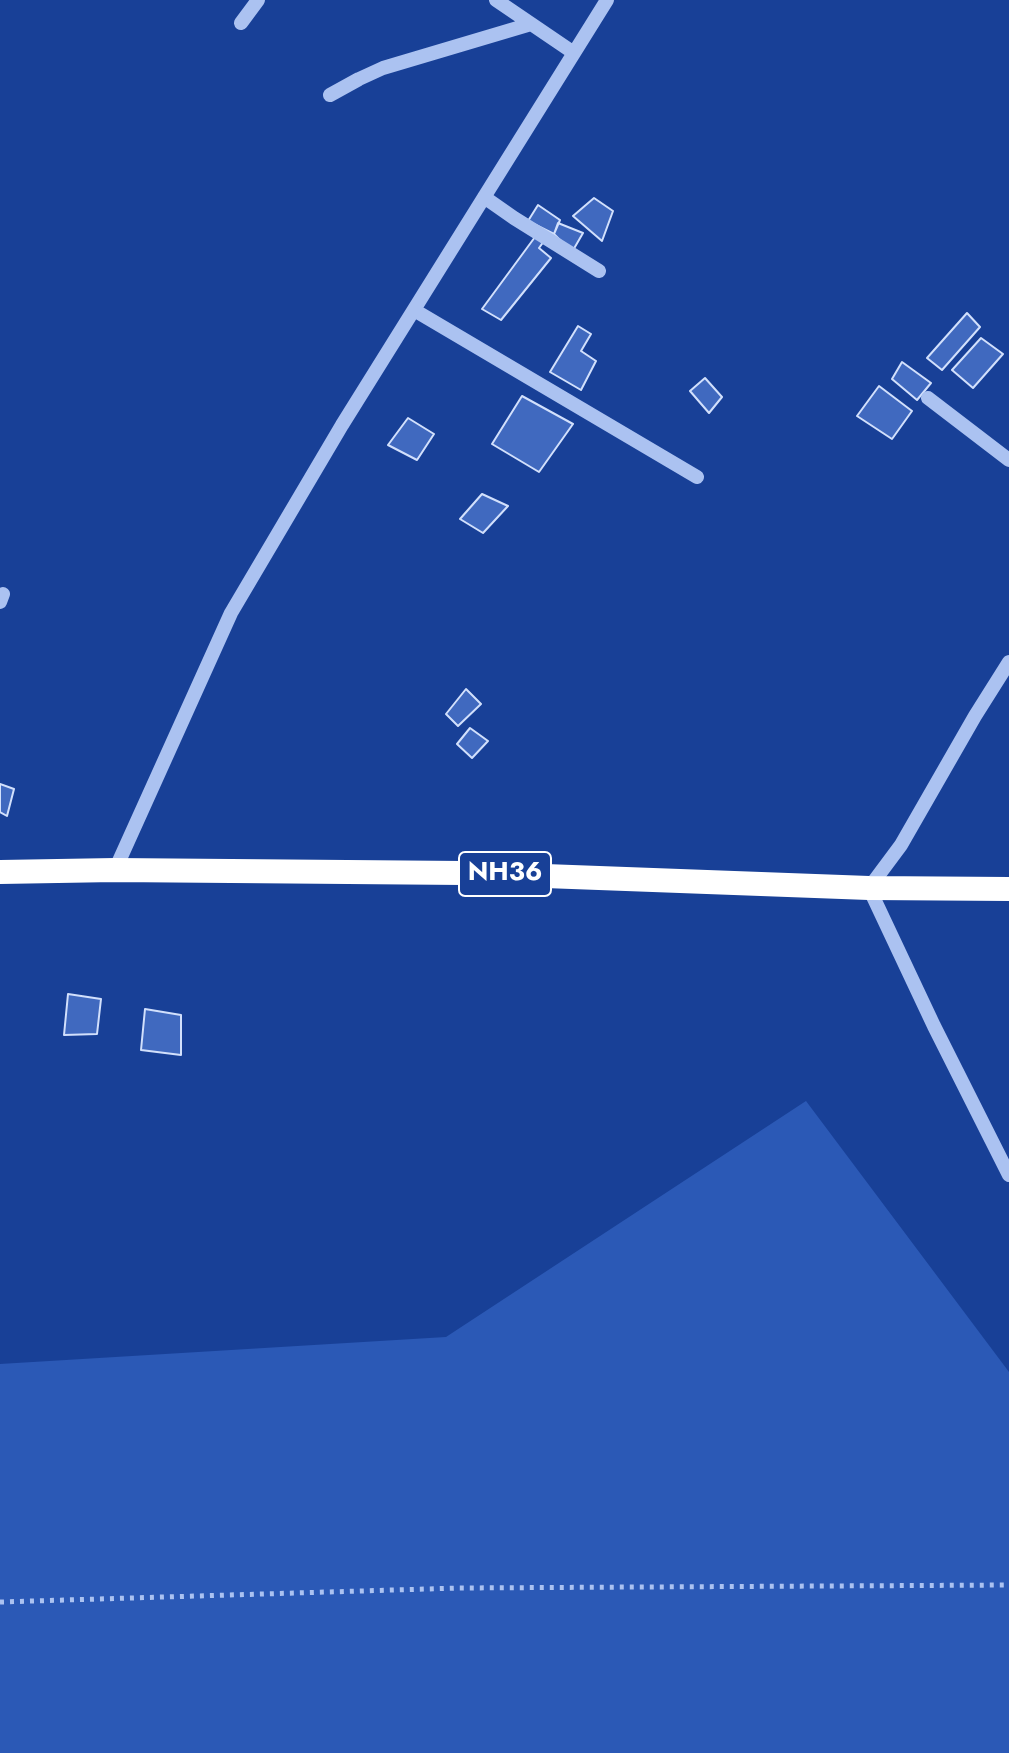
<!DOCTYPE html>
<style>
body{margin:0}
canvas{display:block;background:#184097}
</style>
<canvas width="1009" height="1753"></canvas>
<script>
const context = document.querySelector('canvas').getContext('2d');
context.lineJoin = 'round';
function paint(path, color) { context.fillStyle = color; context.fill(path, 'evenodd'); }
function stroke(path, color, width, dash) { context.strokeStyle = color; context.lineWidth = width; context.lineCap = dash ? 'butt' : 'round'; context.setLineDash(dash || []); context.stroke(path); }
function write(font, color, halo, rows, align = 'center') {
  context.font = font + ' Jost,sans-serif'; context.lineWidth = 8; context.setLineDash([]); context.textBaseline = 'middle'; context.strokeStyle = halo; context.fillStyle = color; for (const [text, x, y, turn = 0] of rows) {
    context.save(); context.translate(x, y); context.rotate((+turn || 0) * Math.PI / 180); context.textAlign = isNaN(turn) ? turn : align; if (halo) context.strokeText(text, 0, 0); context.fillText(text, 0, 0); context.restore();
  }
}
paint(new Path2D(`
 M 806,1101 L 1009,1372 L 1009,1753 L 0,1753 L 0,1364 L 446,1337 Z`), '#2b59b6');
const building = new Path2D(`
 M 594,198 L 613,211 L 602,241 L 573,216 Z
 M 538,205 L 560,220 L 554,234 L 528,221 Z
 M 558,223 L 583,233 L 572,252 L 554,234 Z
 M 535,237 L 544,241 L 539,248 L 551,258 L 501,320 L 482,309 Z
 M 967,313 L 980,327 L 942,370 L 927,358 Z
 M 578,326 L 591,334 L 581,351 L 596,361 L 581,390 L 550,372 Z
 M 981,338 L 1003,354 L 973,388 L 952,370 Z
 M 902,362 L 931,383 L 917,400 L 892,379 Z
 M 705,378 L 722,397 L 709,413 L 690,391 Z
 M 879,386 L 912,411 L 892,439 L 857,416 Z
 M 522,396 L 573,424 L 539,472 L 492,444 Z
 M 408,418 L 434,434 L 417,460 L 388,445 Z
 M 482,494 L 508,506 L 483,533 L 460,519 Z
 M 466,689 L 481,704 L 458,726 L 446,714 Z
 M 470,728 L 488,741 L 472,758 L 457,744 Z
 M 0,784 L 14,789 L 7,816 L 0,812 Z
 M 68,994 L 101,999 L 97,1034 L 64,1035 Z
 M 145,1009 L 181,1015 L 181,1055 L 141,1050 Z`);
paint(building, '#4069bf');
stroke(building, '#d2e0fc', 2);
stroke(new Path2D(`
 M 0,1602 L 459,1588 L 1009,1585`), '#abc2f1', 5, [4, 6]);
stroke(new Path2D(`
 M 496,0 L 574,53
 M 241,23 L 258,0
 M 330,95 L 359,79 L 383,68 L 531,24
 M 484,197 L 514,218 L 599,271
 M 414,310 L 697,477
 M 928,398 L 1009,460
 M 0,602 L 3,594
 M 1009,662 L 975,716 L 901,845 L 869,888 L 934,1026 L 1009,1175
 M 115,870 L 231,613 L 342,425 L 607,0`), '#abc2f1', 14);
stroke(new Path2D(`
 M 0,872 L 115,870 L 464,873 L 869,888 L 1009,889`), '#fff', 24);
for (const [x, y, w] of [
 [505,874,92]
]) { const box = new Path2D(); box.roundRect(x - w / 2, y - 22, w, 44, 6); context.fillStyle = '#184097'; context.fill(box); stroke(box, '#fff', 2); }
write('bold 26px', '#fff', null, [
 ["NH36",505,874]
]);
</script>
